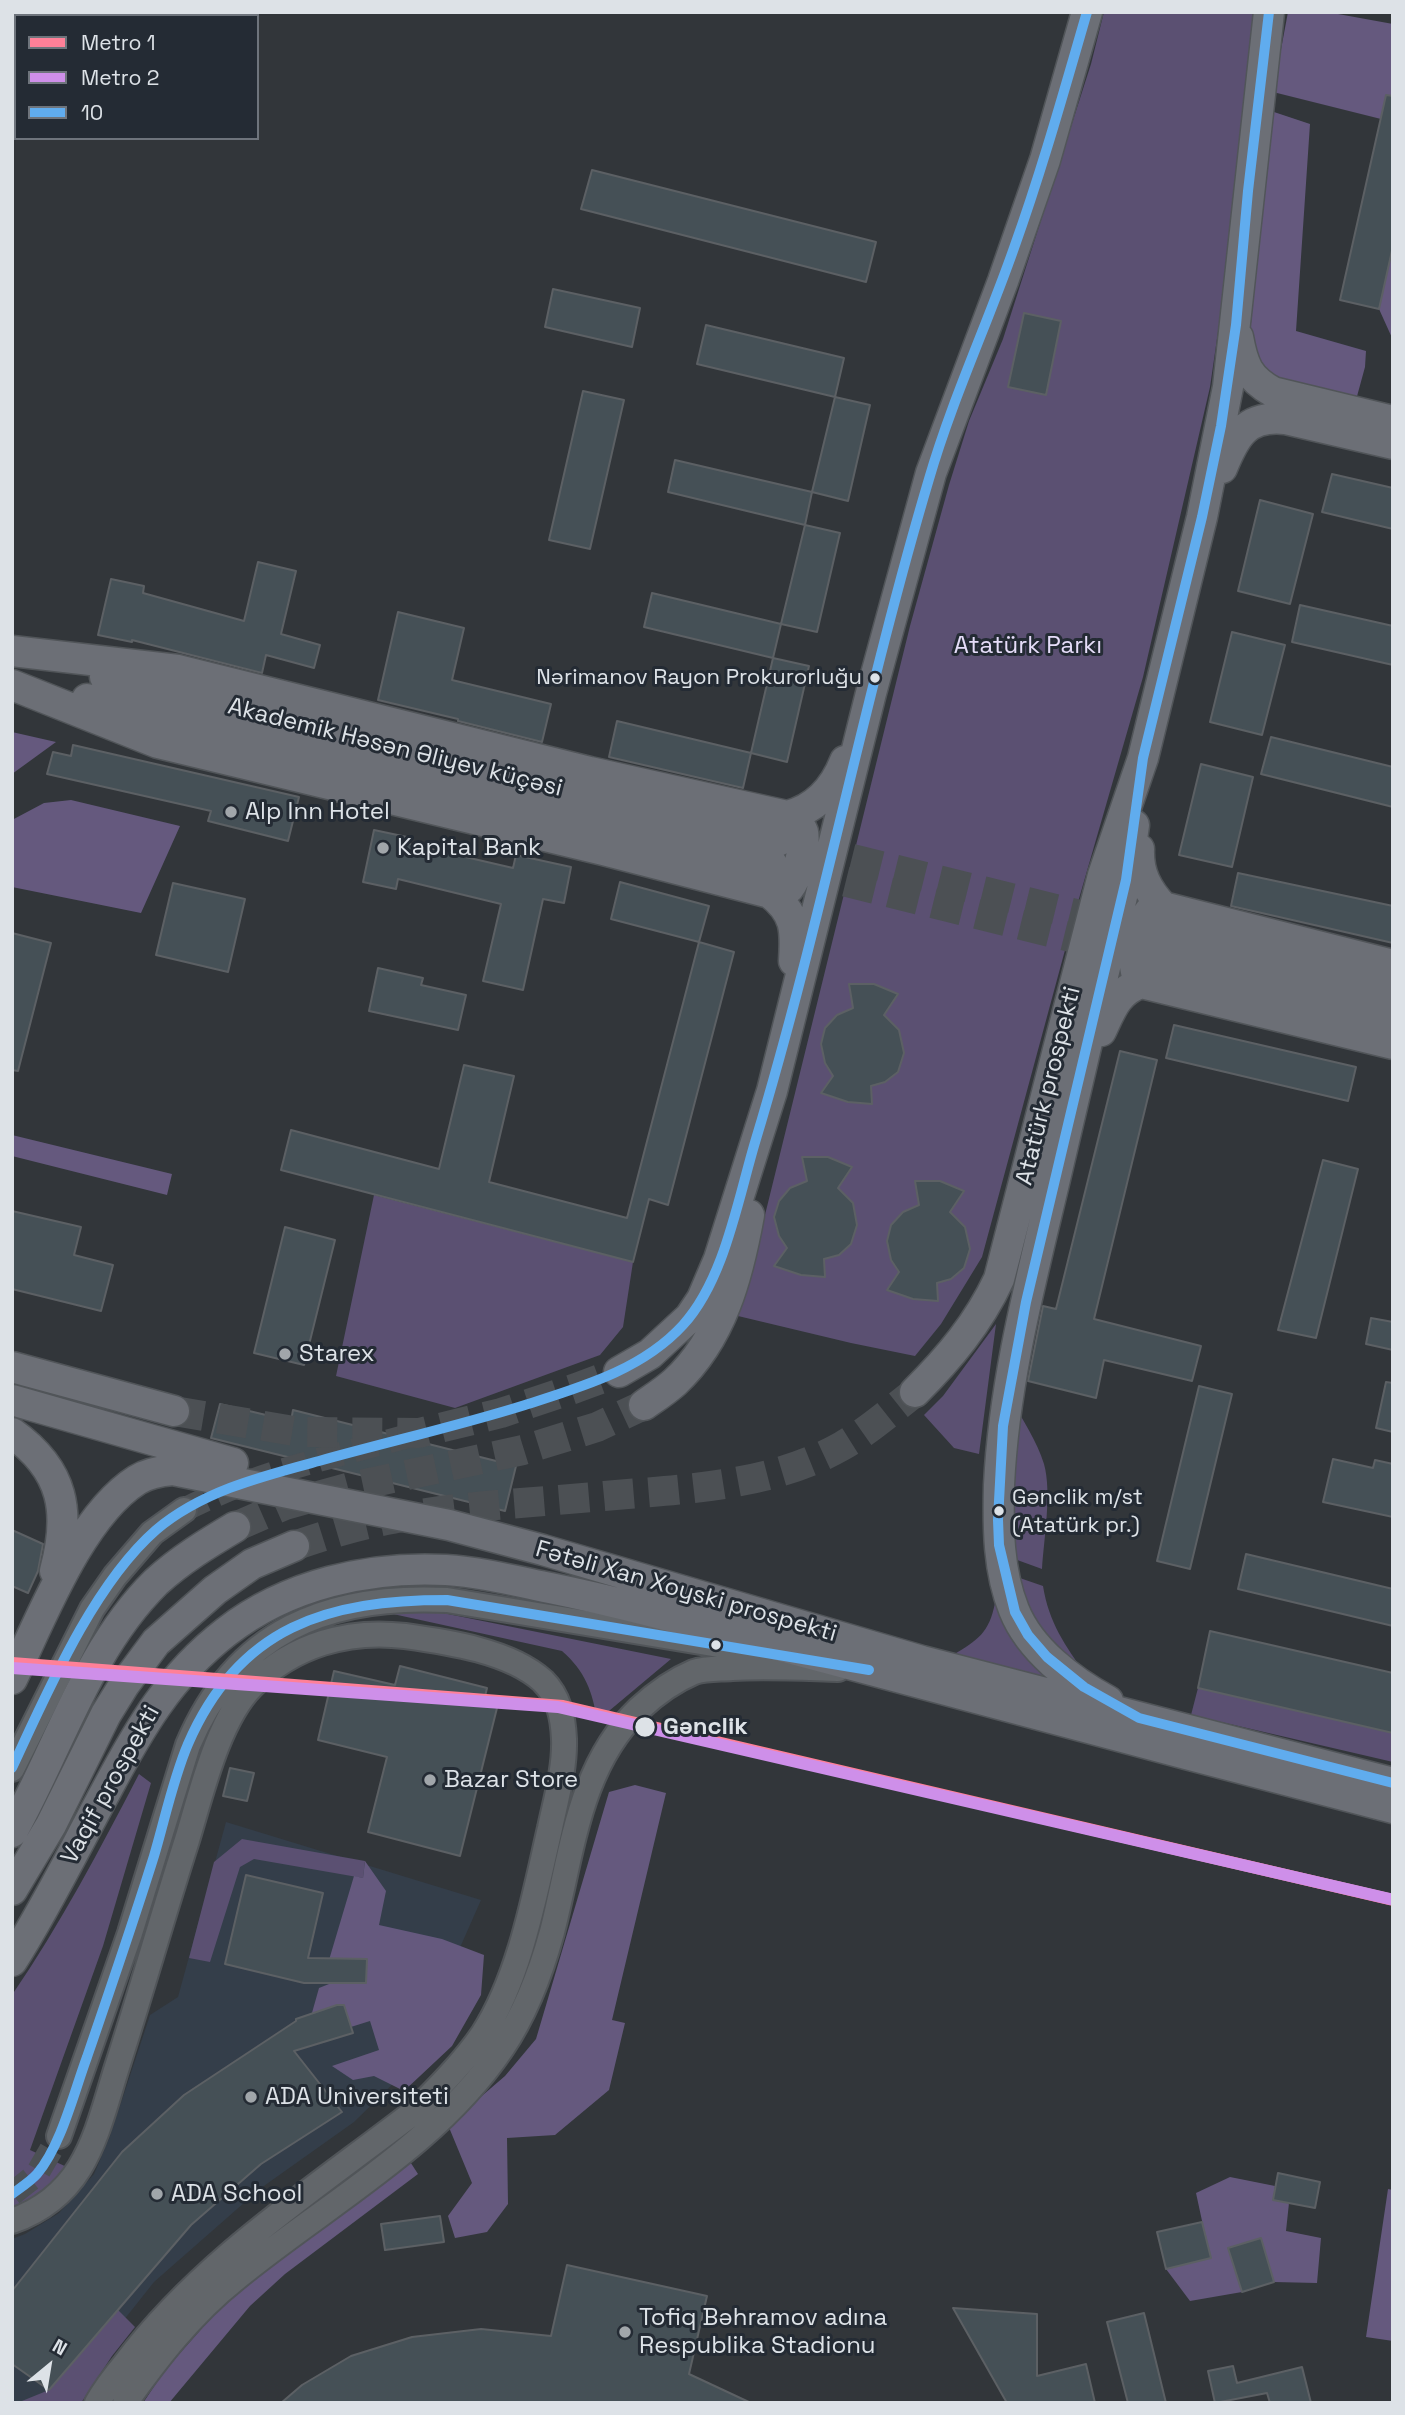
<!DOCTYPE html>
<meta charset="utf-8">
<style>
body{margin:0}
#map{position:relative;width:1405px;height:2415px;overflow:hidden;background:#32363a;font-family:"Space Grotesk",sans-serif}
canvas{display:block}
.frame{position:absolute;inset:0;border:14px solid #dde2e7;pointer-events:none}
.legend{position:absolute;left:14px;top:14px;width:245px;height:126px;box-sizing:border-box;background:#242b34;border:2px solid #6e747c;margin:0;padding:9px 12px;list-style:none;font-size:21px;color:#dde2e7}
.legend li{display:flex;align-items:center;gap:14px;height:35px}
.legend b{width:35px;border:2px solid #6e747c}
.north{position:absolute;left:14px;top:2331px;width:70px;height:70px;-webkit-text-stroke:5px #242b34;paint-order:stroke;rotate:30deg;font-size:19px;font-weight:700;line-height:28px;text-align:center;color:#dde2e7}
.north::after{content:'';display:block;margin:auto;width:24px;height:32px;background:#dde2e7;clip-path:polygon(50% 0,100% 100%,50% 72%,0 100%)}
</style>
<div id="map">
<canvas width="1405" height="2415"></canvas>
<div class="frame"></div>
<ul class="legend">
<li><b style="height:9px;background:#ff8098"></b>Metro 1</li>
<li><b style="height:9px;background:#ce8fe9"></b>Metro 2</li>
<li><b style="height:9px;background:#60acee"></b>10</li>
</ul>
<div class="north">N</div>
</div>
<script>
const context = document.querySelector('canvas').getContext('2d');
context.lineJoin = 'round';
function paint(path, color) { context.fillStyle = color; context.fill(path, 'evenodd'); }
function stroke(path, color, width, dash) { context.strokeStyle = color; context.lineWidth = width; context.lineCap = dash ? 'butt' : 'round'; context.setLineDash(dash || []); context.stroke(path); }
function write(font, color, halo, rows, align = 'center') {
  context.font = font + ' "Space Grotesk",sans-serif'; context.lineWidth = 6; context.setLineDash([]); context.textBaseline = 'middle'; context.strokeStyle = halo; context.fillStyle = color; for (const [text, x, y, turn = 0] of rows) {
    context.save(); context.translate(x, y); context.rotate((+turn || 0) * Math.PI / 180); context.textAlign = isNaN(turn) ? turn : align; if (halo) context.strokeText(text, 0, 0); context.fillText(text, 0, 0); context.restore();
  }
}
paint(new Path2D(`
 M 226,1822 L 481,1900 L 405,2072 L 354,2122 L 261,2188 L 154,2282 L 58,2403 L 12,2403 L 12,2239 L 25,2234 L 59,2213 L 94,2174 L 110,2136 L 150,2015 L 178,1997 Z`), '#343e4a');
paint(new Path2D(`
 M 1104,12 L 1258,12 L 1229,256 L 1210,387 L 1143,677 L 1078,902 L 982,1257 L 941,1324 L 915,1356 L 851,1343 L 738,1316 L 763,1223 L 910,626 L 949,485 L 969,421 L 1003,339 L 1091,64 Z
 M 374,1195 L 633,1262 L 623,1327 L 600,1355 L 455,1408 L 336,1376 Z
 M 996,1324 L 979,1454 L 954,1448 L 924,1415 L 943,1396 Z
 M 1012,1400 C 1023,1421 1037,1441 1044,1464 C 1052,1493 1044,1538 1042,1569 L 1009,1557 Z
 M 1014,1576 L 1043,1586 C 1049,1623 1065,1645 1086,1675 L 1067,1660 L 1032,1620 Z
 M 995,1603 C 1012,1645 1025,1657 1061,1683 L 953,1655 C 978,1640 989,1633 995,1603 Z
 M 420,1612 L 443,1613 L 671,1659 L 597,1721 C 593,1692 585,1671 562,1651 L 393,1614 Z
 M 1198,1688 L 1393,1733 L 1393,1762 L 1191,1715 Z
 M 139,1774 L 151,1783 L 103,1946 L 30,2150 L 69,2168 L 48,2190 L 12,2210 L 12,1995 C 60,1925 100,1849 139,1774 Z
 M 242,1839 L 365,1861 L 363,1878 L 254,1859 L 240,1867 L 210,1962 L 189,1958 L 214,1862 Z
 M 118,2310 L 135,2327 L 112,2356 L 81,2403 L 17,2403 L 49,2390 Z`), '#5b5072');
paint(new Path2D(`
 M 1288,12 L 1327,12 L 1393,24 L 1393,122 L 1273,92 Z
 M 1271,111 L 1310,124 L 1296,331 L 1366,351 L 1365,367 L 1356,400 C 1327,393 1265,387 1253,356 C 1251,350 1251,340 1250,334 Z
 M 1393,246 L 1393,340 L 1379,309 Z
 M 12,732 L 56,742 L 12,774 Z
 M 71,800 L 180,826 L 141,913 L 12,887 L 12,820 L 44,803 Z
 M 12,1135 L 172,1174 L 167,1195 L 12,1156 Z
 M 635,1785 L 666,1793 L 612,2020 L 625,2023 L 609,2090 L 555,2135 L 507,2138 L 508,2204 L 487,2232 L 455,2238 L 448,2216 L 472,2183 L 448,2125 L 505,2076 L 536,2039 L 609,1792 Z
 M 365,1861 L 386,1891 L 379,1925 L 442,1939 L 484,1955 L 481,1995 L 452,2046 L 404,2091 L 374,2076 L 353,2080 L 332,2066 L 379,2050 L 370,2021 L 322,2036 L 308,2027 L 319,1988 L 329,1984 L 366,1983 L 366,1959 L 329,1960 L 354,1876 L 363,1878 Z
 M 407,2157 L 418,2174 L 285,2274 L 250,2306 L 169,2403 L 143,2403 L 165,2370 L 227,2300 Z
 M 1230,2177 L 1275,2186 L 1273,2200 L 1289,2203 L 1286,2231 L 1321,2238 L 1317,2283 L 1274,2282 L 1261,2238 L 1229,2248 L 1242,2292 L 1190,2301 L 1166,2269 L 1210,2258 L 1196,2193 Z
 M 1388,2189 L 1393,2190 L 1393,2341 L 1366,2337 Z`), '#65597e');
const building = new Path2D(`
 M 1386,95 L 1393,96 L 1393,246 L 1379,309 L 1340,300 Z
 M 592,170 L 876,242 L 866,282 L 581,209 Z
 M 553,289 L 640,308 L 632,347 L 545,327 Z
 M 1024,313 L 1061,321 L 1046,395 L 1008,387 Z
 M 706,325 L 844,358 L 835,397 L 697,364 Z
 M 583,391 L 624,400 L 590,549 L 549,540 Z
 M 835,397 L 870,405 L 848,501 L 812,492 Z
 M 675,460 L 812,492 L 805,525 L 668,492 Z
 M 1332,474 L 1393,488 L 1393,529 L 1322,512 Z
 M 1260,500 L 1313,514 L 1290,604 L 1238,591 Z
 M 805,525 L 840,533 L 817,632 L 781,624 Z
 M 258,562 L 296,571 L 281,634 L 320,645 L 314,668 L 266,655 L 262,673 L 132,640 L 132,642 L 98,635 L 111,579 L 144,586 L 143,593 L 244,621 Z
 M 652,593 L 781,624 L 773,658 L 644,627 Z
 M 1300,605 L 1393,626 L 1393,665 L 1292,642 Z
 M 398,612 L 464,628 L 452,680 L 551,704 L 542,742 L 458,721 L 458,719 L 378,700 Z
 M 1232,632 L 1285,645 L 1262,735 L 1210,722 Z
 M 773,658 L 809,666 L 787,762 L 751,753 Z
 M 617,721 L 751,753 L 743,788 L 609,757 Z
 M 1271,737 L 1393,767 L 1393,807 L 1261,774 Z
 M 73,745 L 299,797 L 288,841 L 208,821 L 211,811 L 47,774 L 53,752 L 71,756 Z
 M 1201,764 L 1253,777 L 1232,867 L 1179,855 Z
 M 374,830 L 407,837 L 405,843 L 513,868 L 516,855 L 571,867 L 564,903 L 543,899 L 523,990 L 483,981 L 501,904 L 398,879 L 396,889 L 363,882 Z
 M 1238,873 L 1393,906 L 1393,943 L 1231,906 Z
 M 620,882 L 709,906 L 699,942 L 611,919 Z
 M 173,883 L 245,899 L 228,972 L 156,955 Z
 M 12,933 L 51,943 L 18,1071 L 12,1070 Z
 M 699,942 L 734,952 L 668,1205 L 649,1199 L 633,1262 L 281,1170 L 291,1130 L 439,1169 L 464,1065 L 514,1076 L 489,1182 L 627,1218 Z
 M 378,968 L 423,978 L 421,985 L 466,995 L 458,1030 L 369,1011 Z
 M 849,984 L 874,984 L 898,994 L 884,1015 L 899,1030 L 904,1053 L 898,1072 L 885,1082 L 871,1086 L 872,1104 L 848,1102 L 821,1093 L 833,1076 L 825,1063 L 821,1044 L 825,1028 L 837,1015 L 853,1008 Z
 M 1174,1025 L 1356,1067 L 1348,1101 L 1166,1058 Z
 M 1120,1051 L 1157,1060 L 1094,1319 L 1201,1346 L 1192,1381 L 1104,1360 L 1096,1398 L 1028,1381 L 1043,1306 L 1056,1309 Z
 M 802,1157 L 828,1157 L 852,1167 L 838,1188 L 853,1203 L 857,1225 L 851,1244 L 839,1255 L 824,1259 L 825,1277 L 801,1275 L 774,1266 L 787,1248 L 779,1236 L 774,1217 L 779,1201 L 790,1188 L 807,1181 Z
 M 1323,1160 L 1358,1169 L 1316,1338 L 1278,1330 Z
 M 915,1181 L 940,1181 L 964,1191 L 950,1212 L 965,1227 L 970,1249 L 964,1268 L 951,1279 L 937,1283 L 938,1301 L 913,1299 L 887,1290 L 899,1272 L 891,1260 L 887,1241 L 891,1225 L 903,1212 L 919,1205 Z
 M 12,1211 L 81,1227 L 74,1255 L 113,1265 L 101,1311 L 12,1289 Z
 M 285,1227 L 335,1240 L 304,1365 L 254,1353 Z
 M 1371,1318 L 1393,1322 L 1393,1350 L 1366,1344 Z
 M 1386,1382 L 1393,1383 L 1393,1432 L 1376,1428 Z
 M 1199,1386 L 1232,1394 L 1190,1569 L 1157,1561 Z
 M 220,1404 L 291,1421 L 293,1410 L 516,1466 L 505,1511 L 211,1438 Z
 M 1333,1459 L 1373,1468 L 1375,1460 L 1393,1464 L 1393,1517 L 1323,1502 Z
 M 12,1530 L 43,1544 L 38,1571 L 28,1593 L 12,1586 Z
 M 1246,1554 L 1393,1589 L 1393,1626 L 1238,1589 Z
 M 1210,1631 L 1393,1673 L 1393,1733 L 1198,1688 Z
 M 400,1666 L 487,1688 L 484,1701 L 498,1704 L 460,1856 L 368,1832 L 387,1757 L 318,1740 L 334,1671 L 395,1685 Z
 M 230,1768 L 254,1773 L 247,1801 L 223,1796 Z
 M 246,1875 L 323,1893 L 308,1958 L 367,1959 L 366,1983 L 304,1983 L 225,1964 Z
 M 337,2005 L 344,2005 L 353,2033 L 294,2051 L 342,2112 L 261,2164 L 191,2225 L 49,2390 L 12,2364 L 12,2291 L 122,2152 L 184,2095 L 296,2021 L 296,2019 Z
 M 1278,2173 L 1320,2182 L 1315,2208 L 1273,2200 Z
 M 440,2216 L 444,2242 L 385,2250 L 381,2224 Z
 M 1202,2222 L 1211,2258 L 1166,2269 L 1157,2232 Z
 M 1261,2238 L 1274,2282 L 1242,2292 L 1228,2248 Z
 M 567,2265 L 707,2296 L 689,2374 L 751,2403 L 281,2403 L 302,2385 L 351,2356 L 412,2337 L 481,2329 L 551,2336 Z
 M 953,2308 L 1037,2314 L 1037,2376 L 1086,2364 L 1095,2403 L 1007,2403 Z
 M 1144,2313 L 1166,2403 L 1128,2403 L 1107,2322 Z
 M 1233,2366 L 1237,2383 L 1302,2367 L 1311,2403 L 1270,2403 L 1267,2393 L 1215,2403 L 1208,2371 Z`);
paint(building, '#455056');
stroke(building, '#5c6064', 2);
stroke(new Path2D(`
 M 184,1510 C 257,1472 340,1455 419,1433
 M 12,2194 L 37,2174 L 59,2136`), '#4c5054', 24, [24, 12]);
stroke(new Path2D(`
 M 808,848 L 1116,924
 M 802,871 L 1111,947
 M 174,1411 L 300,1432 L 419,1433 L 501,1413 L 576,1388 L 619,1372
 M 235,1527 L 285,1505 L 351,1487 L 523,1450 L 597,1427 L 644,1405
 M 294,1546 C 326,1535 358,1525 392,1519 C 461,1505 533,1503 604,1496 C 684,1489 769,1487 842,1446 C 868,1431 891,1411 915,1392`), '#4c5054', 30, [30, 15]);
const minor = new Path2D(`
 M 12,1769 L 92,1609 L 115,1576 L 152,1533 L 184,1510
 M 59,2136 L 130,1933 L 188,1745 C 236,1631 328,1594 447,1600 L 755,1651
 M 12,2221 C 86,2195 96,2134 117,2067 C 141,1992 163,1915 187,1840 C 201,1794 218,1720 252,1686 C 293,1645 348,1629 405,1636 C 448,1642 510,1651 543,1681 C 559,1697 563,1717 564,1739 C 565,1769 556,1799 550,1828 C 535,1893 520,1977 483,2034 C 464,2062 438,2088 414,2112 C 313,2190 202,2261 125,2364 C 115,2376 105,2389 97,2403
 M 125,2403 C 158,2357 191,2314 235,2279 C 325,2205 436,2146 502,2048 C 525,2014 541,1972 552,1932 C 572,1855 578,1767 639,1709 C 654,1695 675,1680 694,1672 C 706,1668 720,1669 732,1668 C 768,1666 803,1668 838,1669`);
const major = new Path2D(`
 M 1238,337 C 1243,365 1248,378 1273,392 L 1393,421
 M 1222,468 C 1235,436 1246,415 1285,419 L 1393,444
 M 12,651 L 178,670 L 590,772 L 787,816 C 816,809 834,789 845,761
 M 105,677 L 778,841
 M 12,685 L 158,743 L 603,850 L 770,893 C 796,913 796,930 794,961
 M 87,699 L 772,864
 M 1139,849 C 1138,873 1147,890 1163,907 L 1393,965
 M 770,893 L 789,888 C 797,879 806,844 803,832 C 800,824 794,820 787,816
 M 1161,935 L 1393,990
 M 1153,958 L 1393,1016
 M 1139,979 C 1129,966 1140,922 1151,910 L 1163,907
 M 1101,1031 C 1111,1010 1117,991 1141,983 L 1393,1044
 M 12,1367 L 174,1411
 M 619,1372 L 650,1354 L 690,1317 L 702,1299 L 719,1259 L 772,1091 L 871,693 L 931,473 L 1003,281 L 1045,160 L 1087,12
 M 915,1392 C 949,1358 978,1324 999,1279 L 1103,875 L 1143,758 L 1202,517 L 1228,387 L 1269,12
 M 12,1400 L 233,1463
 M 644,1405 C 654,1398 665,1391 675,1382 C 722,1338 738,1276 749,1215
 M 12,1433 C 64,1470 71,1512 55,1571
 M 12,1679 C 41,1619 80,1516 137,1480 C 148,1473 161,1471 173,1470 L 449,1525 L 543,1550 L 922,1661 L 1393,1783
 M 1108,1701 C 1071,1681 1030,1650 1014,1610 C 998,1570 998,1528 999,1485 C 1004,1381 1031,1280 1055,1179 C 1078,1079 1102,980 1126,880 L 1134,825
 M 12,1832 C 59,1748 87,1650 156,1582 C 180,1560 208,1543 235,1527
 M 12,1890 L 51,1825 L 106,1714 L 124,1685 L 156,1642 L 215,1590 L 252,1564 L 294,1546
 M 12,1961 C 47,1906 75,1848 106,1791 C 139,1729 169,1676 226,1632 C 288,1584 369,1566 446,1570 C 481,1572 516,1581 550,1588 C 634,1605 717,1629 800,1651 C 997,1704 1195,1757 1393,1808`);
stroke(minor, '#515559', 28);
stroke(major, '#515559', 33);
stroke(minor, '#62666a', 24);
stroke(major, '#6c6f76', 30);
stroke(new Path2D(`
 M 1269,12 L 1248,191 L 1236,325 L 1221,426 L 1202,517 L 1143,758 L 1126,880 L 1026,1302 L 1003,1426 L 998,1520 L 999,1545 L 1015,1612 L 1028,1635 L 1047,1657 L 1084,1687 L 1139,1718 L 1393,1783
 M 12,1768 C 47,1693 93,1585 156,1530 C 202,1491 263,1476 319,1461 C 387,1442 458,1426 525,1405 C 581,1387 642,1370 683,1325 C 725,1279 738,1198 756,1139 C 822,921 864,697 929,479 C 952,400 987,325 1014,248 C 1042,170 1064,91 1087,12
 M 12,2194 C 20,2188 31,2181 37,2174 C 61,2146 74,2092 87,2057 C 110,1990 133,1923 154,1856 C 165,1819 173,1779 188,1744 C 239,1626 328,1600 447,1600 L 869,1670`), '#60acee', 10);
stroke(new Path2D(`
 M 12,1663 L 563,1706 L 1393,1900`), '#ff8098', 12);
stroke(new Path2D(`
 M 12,1668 L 558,1707 L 1390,1899`), '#ce8fe9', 12);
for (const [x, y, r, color] of [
 [875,678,6,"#dde2e7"],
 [231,812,7,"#a1a6aa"],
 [383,848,7,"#a1a6aa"],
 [285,1354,7,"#a1a6aa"],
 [999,1511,6,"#dde2e7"],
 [716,1645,6,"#dde2e7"],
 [645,1727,11,"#dde2e7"],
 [430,1780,7,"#a1a6aa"],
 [251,2097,7,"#a1a6aa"],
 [157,2194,7,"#a1a6aa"],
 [625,2332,7,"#a1a6aa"]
]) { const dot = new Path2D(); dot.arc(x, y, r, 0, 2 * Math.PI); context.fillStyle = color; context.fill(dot); stroke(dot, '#242b34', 2.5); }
write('22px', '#dde2e7', '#242b34', [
 ["Nərimanov Rayon Prokurorluğu",862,678],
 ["Gənclik m/st",1012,1498,"left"],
 ["(Atatürk pr.)",1012,1526,"left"]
], 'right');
write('24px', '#e6ddf9', '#242b34', [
 ["Atatürk Parkı",1028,646]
]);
write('24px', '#dde2e7', '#242b34', [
 ["Akademik Həsən Əliyev küçəsi",395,748,14],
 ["Atatürk prospekti",1049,1086,-76],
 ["Fətəli Xan Xoyski prospekti",686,1592,16],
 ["Vaqif prospekti",111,1785,-61]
]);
write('24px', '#dde2e7', '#242b34', [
 ["Alp Inn Hotel",245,812],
 ["Kapital Bank",397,848],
 ["Starex",299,1354],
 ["Bazar Store",444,1780],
 ["ADA Universiteti",265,2097],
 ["ADA School",171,2194],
 ["Tofiq Bəhramov adına",639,2318],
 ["Respublika Stadionu",639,2346]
], 'left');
write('bold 24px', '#dde2e7', '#242b34', [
 ["Gənclik",663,1727]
], 'left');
</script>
